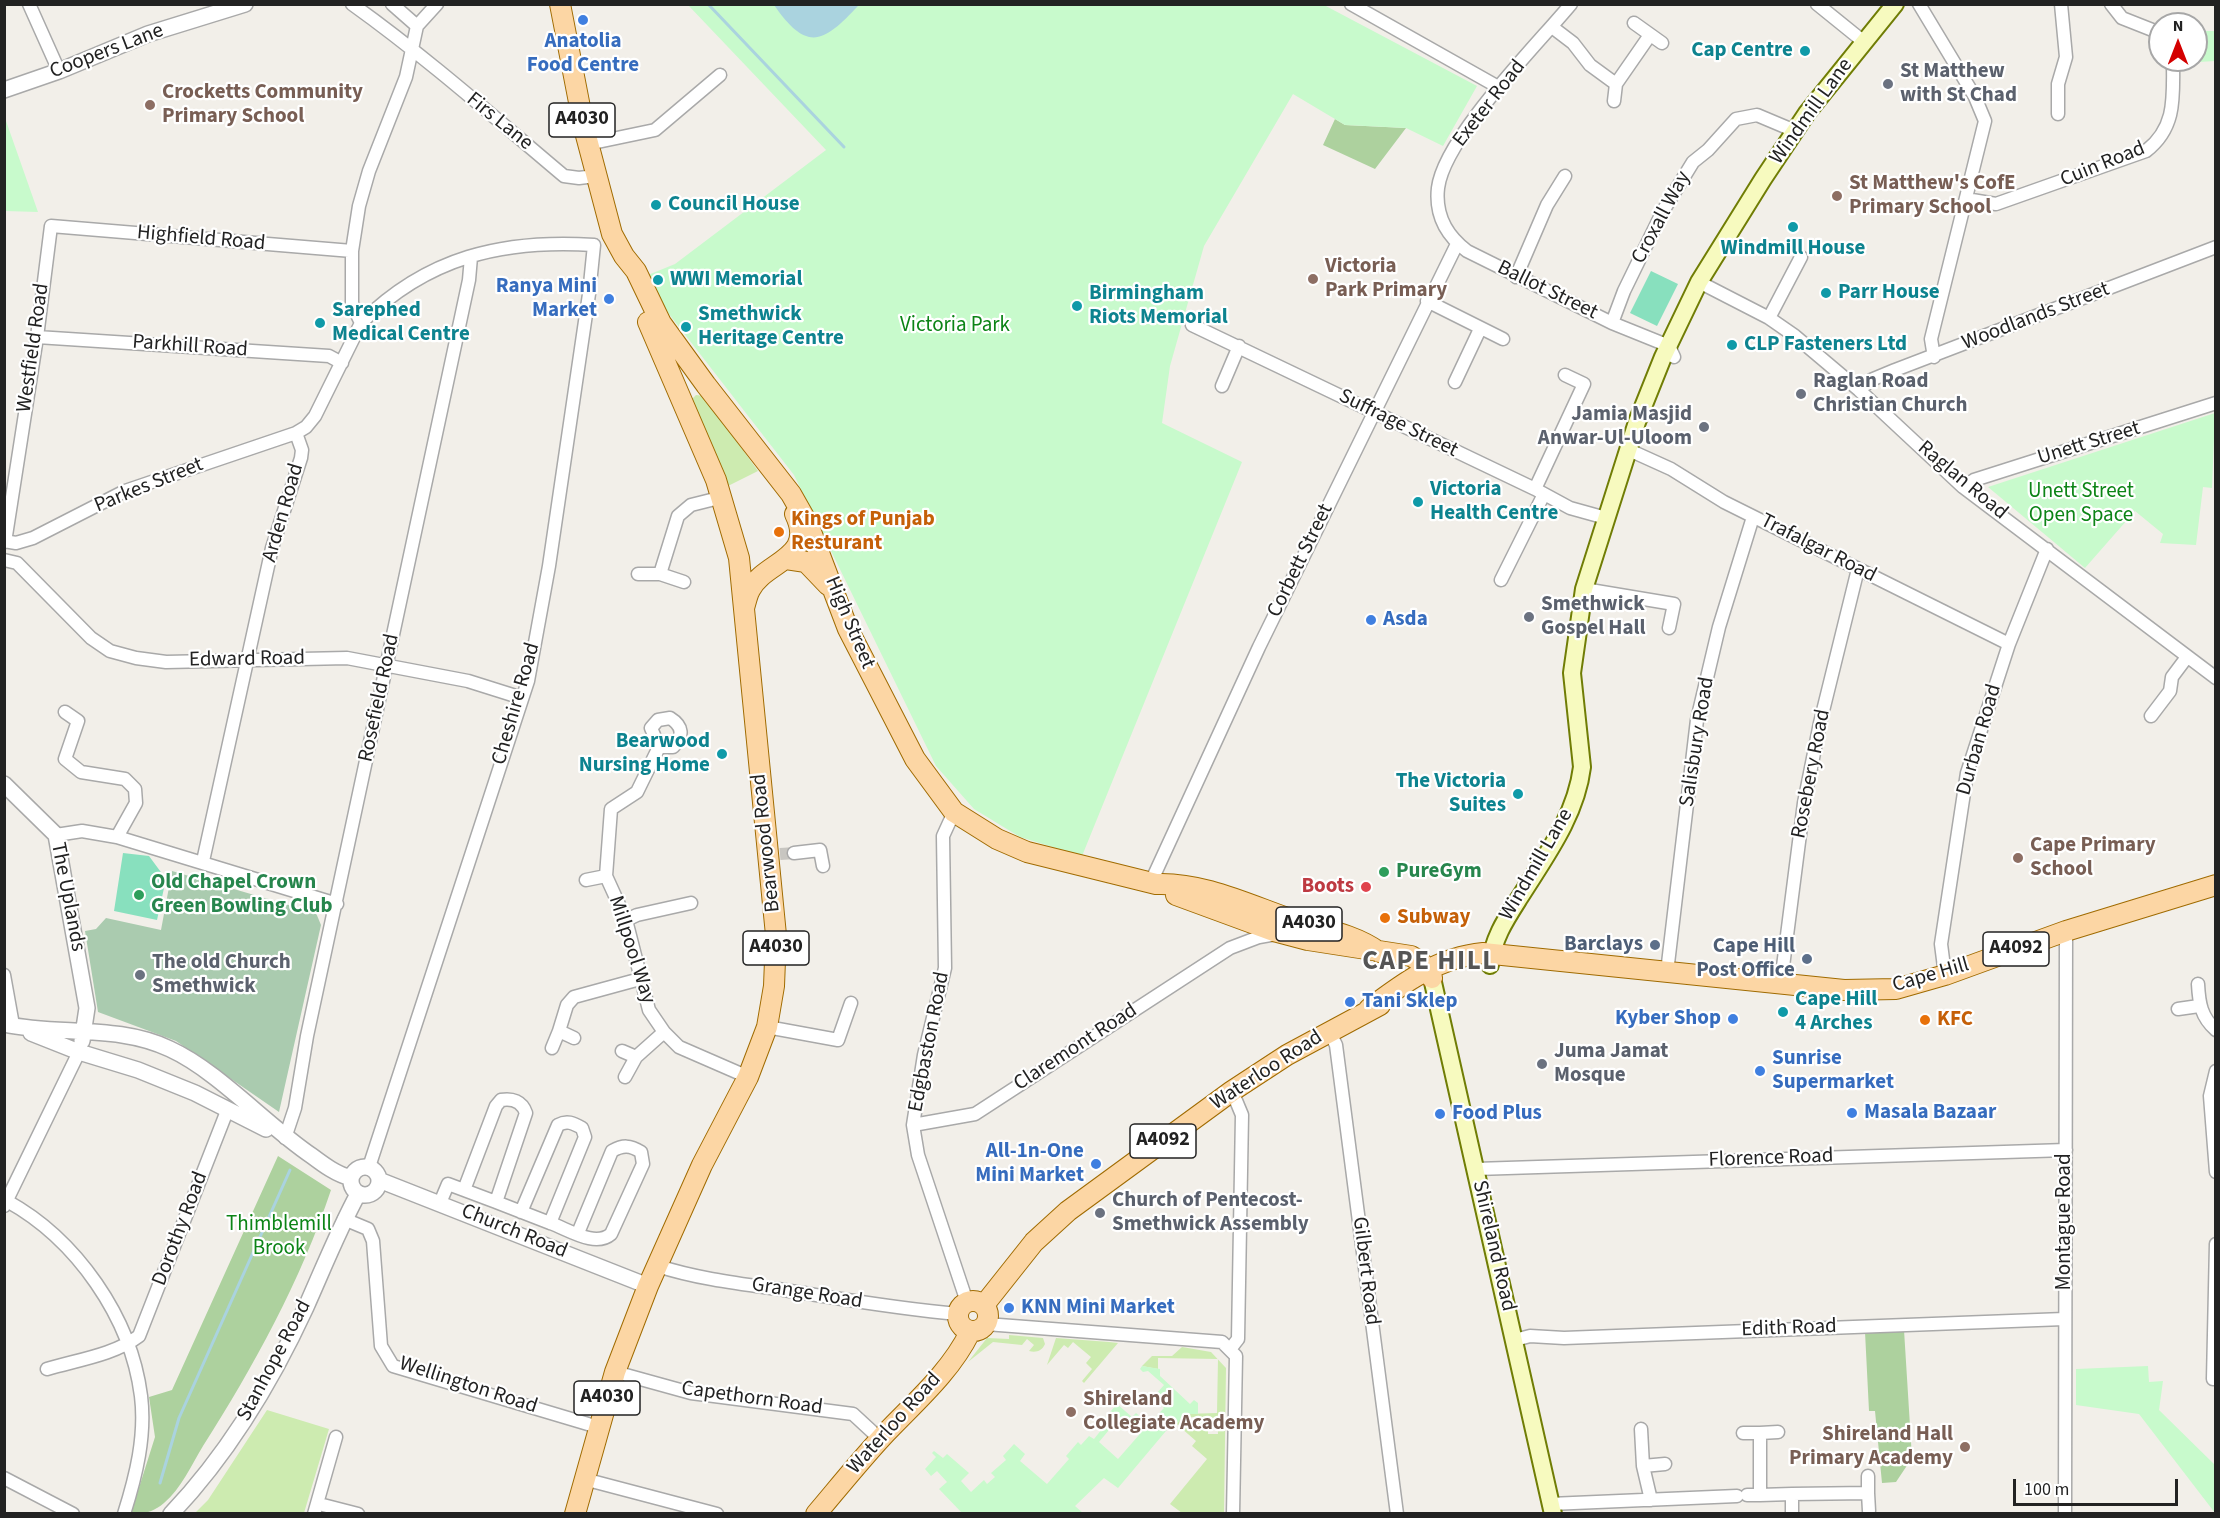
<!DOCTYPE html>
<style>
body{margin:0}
#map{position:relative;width:2220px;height:1518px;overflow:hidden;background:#f2efe9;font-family:"Source Sans 3",sans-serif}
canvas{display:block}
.frame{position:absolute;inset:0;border:6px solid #222;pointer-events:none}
.north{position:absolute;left:2148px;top:12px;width:60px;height:60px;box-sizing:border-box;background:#fff;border:2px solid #a7a7a7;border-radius:50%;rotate:0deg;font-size:16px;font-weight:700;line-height:24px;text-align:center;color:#222}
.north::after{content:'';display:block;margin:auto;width:21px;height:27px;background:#d40000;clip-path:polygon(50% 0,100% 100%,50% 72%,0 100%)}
.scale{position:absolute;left:2013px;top:1479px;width:165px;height:27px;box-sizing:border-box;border:3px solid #222;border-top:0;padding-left:8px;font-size:18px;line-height:21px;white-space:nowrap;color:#222;-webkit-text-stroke:4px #fff;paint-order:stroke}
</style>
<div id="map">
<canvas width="2220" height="1518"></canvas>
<div class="frame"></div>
<div class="north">N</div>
<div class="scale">100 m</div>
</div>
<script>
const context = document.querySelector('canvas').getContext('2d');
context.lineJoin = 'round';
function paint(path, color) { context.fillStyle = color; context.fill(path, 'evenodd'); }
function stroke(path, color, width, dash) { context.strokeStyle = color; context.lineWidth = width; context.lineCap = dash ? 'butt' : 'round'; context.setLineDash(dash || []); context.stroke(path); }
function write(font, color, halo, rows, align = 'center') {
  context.font = font + ' "Source Sans 3",sans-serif'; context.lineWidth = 4.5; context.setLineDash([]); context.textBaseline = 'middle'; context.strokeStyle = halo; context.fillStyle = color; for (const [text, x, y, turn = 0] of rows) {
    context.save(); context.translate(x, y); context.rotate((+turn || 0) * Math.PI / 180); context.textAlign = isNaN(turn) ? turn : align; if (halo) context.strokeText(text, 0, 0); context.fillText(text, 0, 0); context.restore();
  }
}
paint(new Path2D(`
 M 696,395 L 704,396 L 758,471 L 724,488 L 690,401 Z
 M 1009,1335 L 1043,1338 L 1045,1344 C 1042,1351 1036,1353 1029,1351 L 1034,1345 L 1027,1339 L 1022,1345 L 993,1342 L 968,1362 L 987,1338 L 1009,1339 Z
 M 1056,1338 L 1109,1342 L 1118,1343 L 1084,1383 L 1082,1381 L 1092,1369 L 1086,1363 L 1091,1357 L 1073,1342 L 1068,1348 L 1064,1345 L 1047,1365 Z
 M 1182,1347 L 1211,1352 L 1226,1368 L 1224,1513 L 1182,1513 L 1170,1504 L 1207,1459 L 1192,1446 L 1196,1441 L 1180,1427 L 1193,1419 L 1208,1420 L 1208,1434 L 1218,1434 L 1217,1418 L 1192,1417 L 1178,1425 L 1176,1424 L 1185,1414 L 1217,1413 L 1218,1359 L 1158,1358 L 1158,1369 L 1142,1366 L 1152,1356 L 1172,1356 Z
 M 267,1410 L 329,1429 L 304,1513 L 195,1513 L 208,1500 Z`), '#cdebb0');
paint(new Path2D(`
 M 1335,119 L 1345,125 L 1406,128 L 1375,169 L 1323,145 Z
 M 278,1156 L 331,1190 C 301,1280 254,1366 203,1446 C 192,1464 181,1489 164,1503 C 153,1512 146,1514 131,1513 L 155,1437 L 149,1397 L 172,1390 Z
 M 1904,1330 L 1912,1458 L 1896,1482 L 1882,1483 L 1875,1411 L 1869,1411 L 1865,1332 Z`), '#add19e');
paint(new Path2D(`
 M 172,871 L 316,913 L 321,925 L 279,1112 L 176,1041 L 98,1012 L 85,931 L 96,929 L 106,918 L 161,930 Z`), '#aacbaf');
paint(new Path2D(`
 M 688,5 L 1324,5 L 1477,86 L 1443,146 L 1406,128 L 1345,125 L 1293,94 L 1204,246 L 1170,366 L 1162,423 L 1242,462 L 1082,856 L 1020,837 L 974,809 L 936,766 L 794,475 L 662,305 L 648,275 L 675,264 L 826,150 Z
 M 2199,31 L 2215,31 L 2215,61 L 2199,62 Z
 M 4,118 L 5,118 L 38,212 L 5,211 Z
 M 2215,413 L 2212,488 L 2203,487 L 2196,545 L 2160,543 L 2163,534 L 2135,511 L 2085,568 L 1988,487 Z
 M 1142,1366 L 1160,1369 L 1160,1376 L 1190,1404 L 1194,1400 L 1198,1403 L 1198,1414 L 1185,1414 L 1174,1427 L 1171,1425 L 1118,1488 L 1104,1478 L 1075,1506 L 1083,1513 L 962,1513 L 939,1489 L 947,1482 L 937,1471 L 931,1476 L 925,1469 L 936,1457 L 932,1453 L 934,1451 L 943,1458 L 947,1454 L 969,1473 L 961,1481 L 971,1492 L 984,1480 L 987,1484 L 995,1477 L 991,1473 L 1006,1460 L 1003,1456 L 1014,1444 L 1025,1454 L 1020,1461 L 1047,1484 L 1069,1459 L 1066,1456 L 1078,1442 L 1081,1445 L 1089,1436 L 1094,1439 L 1102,1429 L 1098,1426 L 1117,1404 L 1132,1417 L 1136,1413 L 1149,1424 L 1164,1408 L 1157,1401 L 1160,1397 L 1157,1393 L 1164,1385 L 1148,1371 L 1143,1372 L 1140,1369 ZM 1119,1418 L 1139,1435 L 1118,1459 L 1099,1442 Z
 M 2148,1366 L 2149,1382 L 2163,1381 L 2159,1410 L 2215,1465 L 2215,1513 L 2139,1414 L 2076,1405 L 2076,1369 Z`), '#c8facc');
paint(new Path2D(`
 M 1651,271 L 1678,284 L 1657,326 L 1630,313 Z
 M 123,853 L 149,856 L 166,879 L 157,920 L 114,911 Z`), '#88e0be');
paint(new Path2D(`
 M 774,5 L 859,5 C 824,42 808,54 774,5 Z`), '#aad3df');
stroke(new Path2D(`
 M 708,4 L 844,147
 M 160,1483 L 179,1418 L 290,1170`), '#aad3df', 3);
stroke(new Path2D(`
 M 780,854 L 794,853`), '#c8c6c1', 12, [12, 6]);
const minor = new Path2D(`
 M 29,4 L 59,71
 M 352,4 C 426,57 495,118 564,176 L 579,178 L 595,176
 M 392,4 L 417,26
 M 1351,4 L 1500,88
 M 1571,4 C 1537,45 1444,138 1438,188 C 1435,215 1447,236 1467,251 L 1612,323 L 1669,346 L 1674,357
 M 1817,4 L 1864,42
 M 1919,4 L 1975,97 L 1985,121 L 1931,339 L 1934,357
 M 2111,4 L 2122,18 L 2160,33
 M 1634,23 L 1662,43
 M 1552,27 L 1573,43 L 1590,65 L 1616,84
 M 1614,101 L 1616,84 L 1650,35
 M 2058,114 L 2058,84 L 2066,57 L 2061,4
 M 588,144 L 655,130 L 720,75
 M 1966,199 L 1996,204 L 2146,151 C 2177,127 2173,96 2173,60
 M 1516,277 L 1547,205 L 1565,176
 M 1699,282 L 1769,318 L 1795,336 L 1859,390 L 1963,487 L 2216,678
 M 1427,301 L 1503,339
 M 1769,318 L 1801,257
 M 361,323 C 427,257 503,239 594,245
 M 1612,323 L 1624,291 L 1663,211 L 1693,162 L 1708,150 L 1736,119 L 1757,115 L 1795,131
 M 1192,325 L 1535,489 L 1570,508 L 1606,518
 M 37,337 L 329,356 L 342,363
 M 1455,382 L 1480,329
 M 1222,386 L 1239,346
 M 1859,390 L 1871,380 L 1895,370 L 2216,247
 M 1629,450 L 1671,469 L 1724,502 L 2009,644
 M 1963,487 L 1974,480 L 2216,403
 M 1535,489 L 1584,384 L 1565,375
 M 4,541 L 16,543 L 33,538 L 125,491 L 296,433
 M 5,542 L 37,337 L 51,226 L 352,251
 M 4,560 L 17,563 L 91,638 L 110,651 L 136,658 L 166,662 L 347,658 L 468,681 L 522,698
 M 638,574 L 660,574 L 684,582
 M 660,574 L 678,516 L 691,505 L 723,497
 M 1501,580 L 1544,494
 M 1584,589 L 1674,604 L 1669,628
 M 65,712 L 78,721 L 65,759 L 81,772 L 125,779 L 135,789 L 136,803 L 117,837
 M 2151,716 L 2170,691 L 2172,677 L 2187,657
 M 659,747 L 673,747 C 684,736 683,726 670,718 L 658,720 L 651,728 L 659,747 L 637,792 L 611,809 L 606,876 L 626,920 L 649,1010 L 664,1032 L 679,1047 L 748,1077
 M 954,812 L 943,836 L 945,968 L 924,1055 L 913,1125 L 918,1155 L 967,1302
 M 56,835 L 82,831 L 117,837 L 337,904
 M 794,853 L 820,850 L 823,866
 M 203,861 L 272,548 L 301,458 L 302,450 L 296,433 L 306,427 L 315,416 L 361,323 L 352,304 L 352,251 L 359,206 L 369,171 L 406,77 L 417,26 L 437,4
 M 586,880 L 606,876
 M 1151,882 L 1259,647 L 1457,244
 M 626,920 L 637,915 L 691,903
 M 1667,972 L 1697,720 L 1719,627 L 1753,517
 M 4,975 L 13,1025
 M 1945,975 L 1941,944 L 1967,773 L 2009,644 L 2047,549
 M 1781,982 L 1804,803 L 1820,723 L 1858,569
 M 2198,984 C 2199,1003 2201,1017 2216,1030
 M 2178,1009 L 2199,1006
 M 767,1027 L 838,1040 L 851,1003
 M 1329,1031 L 1336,1045 L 1397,1514
 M 574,1038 L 559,1031 L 567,1005 L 574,997 L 640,979
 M 552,1048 L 559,1031
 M 622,1051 L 636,1057
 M 2216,1071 L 2210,1096 L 2216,1172
 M 625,1077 L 636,1057 L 664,1032
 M 913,1125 L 975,1114 L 1230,948 L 1259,937 L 1276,934
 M 285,1138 L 295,1108 L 307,1036 L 469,280 L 471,257
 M 369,1167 L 528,681 L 549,566 L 589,294 L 594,245
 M 1476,1169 L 2066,1150
 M 7,1201 C 76,1239 131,1317 141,1396 C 146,1436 136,1476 124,1514
 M 496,1202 L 550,1223 L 585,1137 L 582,1128 C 573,1123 567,1120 558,1125 L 521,1212
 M 440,1203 L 448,1184 L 496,1202 L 526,1113 C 522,1101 512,1098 501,1100 L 496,1106 L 464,1190
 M 4,1206 L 79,1052
 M 344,1219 L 368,1229 L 373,1241 L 381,1346 L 393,1366 L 598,1427
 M 550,1223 C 568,1229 595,1248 611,1234 L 643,1164 L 641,1152 C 630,1145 623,1145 612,1151 L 578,1233
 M 2216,1244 L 2213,1379 L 2216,1379
 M 658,1266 C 698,1279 742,1284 784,1290 C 842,1299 899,1309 958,1314
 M 986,1324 L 1222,1342 L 1236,1356 L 1233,1514
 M 1515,1340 L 1530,1336 L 1564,1338 L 2064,1319
 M 1231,1348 L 1238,1339 L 1242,1115 L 1232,1091
 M 47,1369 C 77,1360 114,1355 139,1336 L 227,1111
 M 615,1372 L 691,1393 L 853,1414 L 880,1439
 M 1641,1429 L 1643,1466 L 1651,1500
 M 1778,1432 L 1760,1433 L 1760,1495 L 1792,1494 L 1792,1514
 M 1743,1433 L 1760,1433
 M 1643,1466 L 1665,1464
 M 1868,1476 L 1868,1493
 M 4,1478 L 73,1514
 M 584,1479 L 717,1514
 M 1792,1494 L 1868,1493 L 1869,1511
 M 1747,1495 L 1760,1495
 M 319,1504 L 358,1514
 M 1550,1504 L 1737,1496
 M 314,1514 L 336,1437
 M 2065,1514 L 2066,931`);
const tertiary = new Path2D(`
 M 4,90 L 59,71 L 148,34 L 245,4
 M 4,784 L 56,835 L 87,1008 L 82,1041
 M 4,1024 C 59,1036 118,1024 170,1049 C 218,1071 266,1125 312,1156 C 324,1165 336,1174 351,1178
 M 31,1033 L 79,1052 L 138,1070 L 195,1093 L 266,1129
 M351 1181a14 14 0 1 1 28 0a14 14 0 1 1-28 0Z
 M 379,1180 L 648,1286
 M 171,1514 C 229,1453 271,1383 306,1307 C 323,1269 338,1231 358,1194`);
const secondary = new Path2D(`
 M 1490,965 C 1493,938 1506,919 1520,897 C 1545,857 1576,816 1582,767 L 1572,673 L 1584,589 L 1637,422 L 1663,357 L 1699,282 L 1763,179 L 1807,113 L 1895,4
 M 1432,978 L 1553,1514`);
const primary = new Path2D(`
 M 560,4 L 584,128 L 612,234 L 624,256 L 636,271 L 661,323 L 706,385 L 791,494 L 808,524 L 848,629 L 915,759 L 954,812 L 997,839 L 1027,852 L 1156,884 C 1203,882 1249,905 1293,920 C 1322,929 1354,934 1379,952
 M 786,559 L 806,562 L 828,585
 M 744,608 C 746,602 747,595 750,590 C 764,561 817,559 795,514
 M 1176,895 L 1274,931 L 1308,940 L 1411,956 L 1421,962 L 1432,978
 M 1369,1009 C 1403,983 1439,957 1483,953 L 1844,990 L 1896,989 L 1945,975 L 2066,931 L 2216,885
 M958 1316a15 15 0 1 1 30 0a15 15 0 1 1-30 0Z
 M 984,1305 L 1034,1242 L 1068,1211 L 1232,1091 L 1287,1055 L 1380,1005
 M 575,1514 L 615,1372 L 648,1286 L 702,1165 L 748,1077 L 767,1027 L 774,986 L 776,935 L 739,558 L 716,480 L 648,322
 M 816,1514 C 838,1488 859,1462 882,1437 C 913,1404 950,1373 970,1332`);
stroke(minor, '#a9a9a9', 15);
stroke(tertiary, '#a9a9a9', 18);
stroke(secondary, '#707d05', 20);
stroke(primary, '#a06b00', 22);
stroke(minor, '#fff', 12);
stroke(tertiary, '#fff', 15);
stroke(secondary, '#f7fabf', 16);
stroke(primary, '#fcd6a4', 20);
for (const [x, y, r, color] of [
 [583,20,6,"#3f7fe0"],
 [1805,51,6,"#0f9aa8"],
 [1888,84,6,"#6b7280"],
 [150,105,6,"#8d6e63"],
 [1837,196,6,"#8d6e63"],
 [656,205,6,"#0f9aa8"],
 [1793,227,6,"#0f9aa8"],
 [1313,279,6,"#8d6e63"],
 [658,280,6,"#0f9aa8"],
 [1826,293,6,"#0f9aa8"],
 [609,299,6,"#3f7fe0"],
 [1077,306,6,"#0f9aa8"],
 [320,323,6,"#0f9aa8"],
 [686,327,6,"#0f9aa8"],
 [1732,345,6,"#0f9aa8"],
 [1801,394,6,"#6b7280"],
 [1704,427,6,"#6b7280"],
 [1418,502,6,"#0f9aa8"],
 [779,532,6,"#e8710a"],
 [1529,617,6,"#6b7280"],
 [1371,620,6,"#3f7fe0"],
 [722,754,6,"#0f9aa8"],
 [1518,794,6,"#0f9aa8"],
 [2018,858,6,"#8d6e63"],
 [1384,872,6,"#2e9e5b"],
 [1366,887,6,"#e0444e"],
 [139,895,6,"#2e9e5b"],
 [1385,918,6,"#e8710a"],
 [1655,945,6,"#5c6f8a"],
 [1807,959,6,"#5c6f8a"],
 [140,975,6,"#6b7280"],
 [1350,1002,6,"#3f7fe0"],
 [1783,1012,6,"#0f9aa8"],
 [1733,1019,6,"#3f7fe0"],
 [1925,1020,6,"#e8710a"],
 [1542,1064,6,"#6b7280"],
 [1760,1071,6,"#3f7fe0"],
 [1852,1113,6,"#3f7fe0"],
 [1440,1114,6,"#3f7fe0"],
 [1096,1164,6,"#3f7fe0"],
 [1100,1213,6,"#6b7280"],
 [1009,1308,6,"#3f7fe0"],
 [1071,1412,6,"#8d6e63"],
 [1965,1447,6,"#8d6e63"]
]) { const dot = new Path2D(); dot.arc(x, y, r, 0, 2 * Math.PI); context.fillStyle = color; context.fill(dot); stroke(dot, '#fff', 2); }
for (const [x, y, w] of [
 [582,120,66],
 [1309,924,66],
 [776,948,66],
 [2016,949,66],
 [1163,1141,66],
 [607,1398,66]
]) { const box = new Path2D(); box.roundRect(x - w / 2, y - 17, w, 34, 4.5); context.fillStyle = '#fff'; context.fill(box); stroke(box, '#222', 1.5); }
write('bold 20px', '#222', null, [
 ["A4030",582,120],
 ["A4030",1309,924],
 ["A4030",776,948],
 ["A4092",2016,949],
 ["A4092",1163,1141],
 ["A4030",607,1398]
]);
write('bold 21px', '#366cbe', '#fff', [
 ["Anatolia",583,42,"center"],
 ["Food Centre",583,66,"center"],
 ["Ranya Mini",597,287,"right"],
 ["Market",597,311,"right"],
 ["Asda",1383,620],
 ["Tani Sklep",1362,1002],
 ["Kyber Shop",1721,1019,"right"],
 ["Sunrise",1772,1059],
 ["Supermarket",1772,1083],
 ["Masala Bazaar",1864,1113],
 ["Food Plus",1452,1114],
 ["All-1n-One",1084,1152,"right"],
 ["Mini Market",1084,1176,"right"],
 ["KNN Mini Market",1021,1308]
], 'left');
write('bold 21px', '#0d838f', '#fff', [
 ["Cap Centre",1793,51,"right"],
 ["Council House",668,205],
 ["Windmill House",1793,249,"center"],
 ["WWI Memorial",670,280],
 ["Parr House",1838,293],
 ["Birmingham",1089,294],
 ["Riots Memorial",1089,318],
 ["Sarephed",332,311],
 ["Medical Centre",332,335],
 ["Smethwick",698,315],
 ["Heritage Centre",698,339],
 ["CLP Fasteners Ltd",1744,345],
 ["Victoria",1430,490],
 ["Health Centre",1430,514],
 ["Bearwood",710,742,"right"],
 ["Nursing Home",710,766,"right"],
 ["The Victoria",1506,782,"right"],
 ["Suites",1506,806,"right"],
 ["Cape Hill",1795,1000],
 ["4 Arches",1795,1024]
], 'left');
write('21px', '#222', '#fff', [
 ["Coopers Lane",107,52,-21],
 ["Exeter Road",1490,104,-52],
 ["Windmill Lane",1812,112,-54],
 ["Firs Lane",499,122,39],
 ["Cuin Road",2103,165,-22],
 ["Croxall Way",1662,218,-62],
 ["Highfield Road",201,239,5],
 ["Ballot Street",1547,291,26],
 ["Woodlands Street",2036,317,-21],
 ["Parkhill Road",190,347,4],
 ["Westfield Road",34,348,-82],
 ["Suffrage Street",1398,424,26],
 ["Unett Street",2089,444,-17],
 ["Raglan Road",1962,481,40],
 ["Parkes Street",149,486,-22],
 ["Arden Road",284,513,-74],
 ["Trafalgar Road",1818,549,27],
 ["Corbett Street",1301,561,-64],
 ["High Street",849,623,67],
 ["Edward Road",247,660,-1],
 ["Rosefield Road",380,698,-78],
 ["Cheshire Road",517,704,-74],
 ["Durban Road",1980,740,-74],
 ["Salisbury Road",1698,742,-81],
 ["Rosebery Road",1812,774,-79],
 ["Bearwood Road",767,843,-96],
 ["Windmill Lane",1537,865,-60],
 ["The Uplands",67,897,79],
 ["Millpool Way",631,950,72],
 ["Cape Hill",1931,976,-16],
 ["Edgbaston Road",930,1042,-79],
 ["Claremont Road",1076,1048,-33],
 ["Waterloo Road",1267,1071,-33],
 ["Florence Road",1771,1159,-2],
 ["Montague Road",2065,1222,-90],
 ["Dorothy Road",181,1229,-69],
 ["Church Road",514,1232,22],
 ["Shireland Road",1493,1246,77],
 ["Gilbert Road",1365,1271,83],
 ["Grange Road",807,1294,9],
 ["Edith Road",1789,1329,-2],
 ["Stanhope Road",275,1361,-62],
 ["Wellington Road",468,1386,18],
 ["Capethorn Road",752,1399,8],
 ["Waterloo Road",895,1424,-48]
]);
write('bold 21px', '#5b616d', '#fff', [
 ["St Matthew",1900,72],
 ["with St Chad",1900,96],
 ["Raglan Road",1813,382],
 ["Christian Church",1813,406],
 ["Jamia Masjid",1692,415,"right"],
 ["Anwar-Ul-Uloom",1692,439,"right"],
 ["Smethwick",1541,605],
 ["Gospel Hall",1541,629],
 ["The old Church",152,963],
 ["Smethwick",152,987],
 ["Juma Jamat",1554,1052],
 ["Mosque",1554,1076],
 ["Church of Pentecost-",1112,1201],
 ["Smethwick Assembly",1112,1225]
], 'left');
write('bold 21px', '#785e54', '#fff', [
 ["Crocketts Community",162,93],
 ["Primary School",162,117],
 ["St Matthew's CofE",1849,184],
 ["Primary School",1849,208],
 ["Victoria",1325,267],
 ["Park Primary",1325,291],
 ["Cape Primary",2030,846],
 ["School",2030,870],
 ["Shireland",1083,1400],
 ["Collegiate Academy",1083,1424],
 ["Shireland Hall",1953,1435,"right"],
 ["Primary Academy",1953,1459,"right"]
], 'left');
write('21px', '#0c8416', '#fff', [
 ["Victoria Park",955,326],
 ["Unett Street",2081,492],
 ["Open Space",2081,516],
 ["Thimblemill",279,1225],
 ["Brook",279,1249]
]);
write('bold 21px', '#c56008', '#fff', [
 ["Kings of Punjab",791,520],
 ["Resturant",791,544],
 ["Subway",1397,918],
 ["KFC",1937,1020]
], 'left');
write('bold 21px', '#27864d', '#fff', [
 ["PureGym",1396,872],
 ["Old Chapel Crown",151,883],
 ["Green Bowling Club",151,907]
], 'left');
write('bold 21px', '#be3a42', '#fff', [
 ["Boots",1354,887]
], 'right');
write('bold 21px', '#4e5e75', '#fff', [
 ["Barclays",1643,945],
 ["Cape Hill",1795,947],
 ["Post Office",1795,971]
], 'right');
context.letterSpacing = '1.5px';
write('bold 27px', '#555', '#fff', [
 ["CAPE HILL",1430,963]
]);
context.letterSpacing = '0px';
</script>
